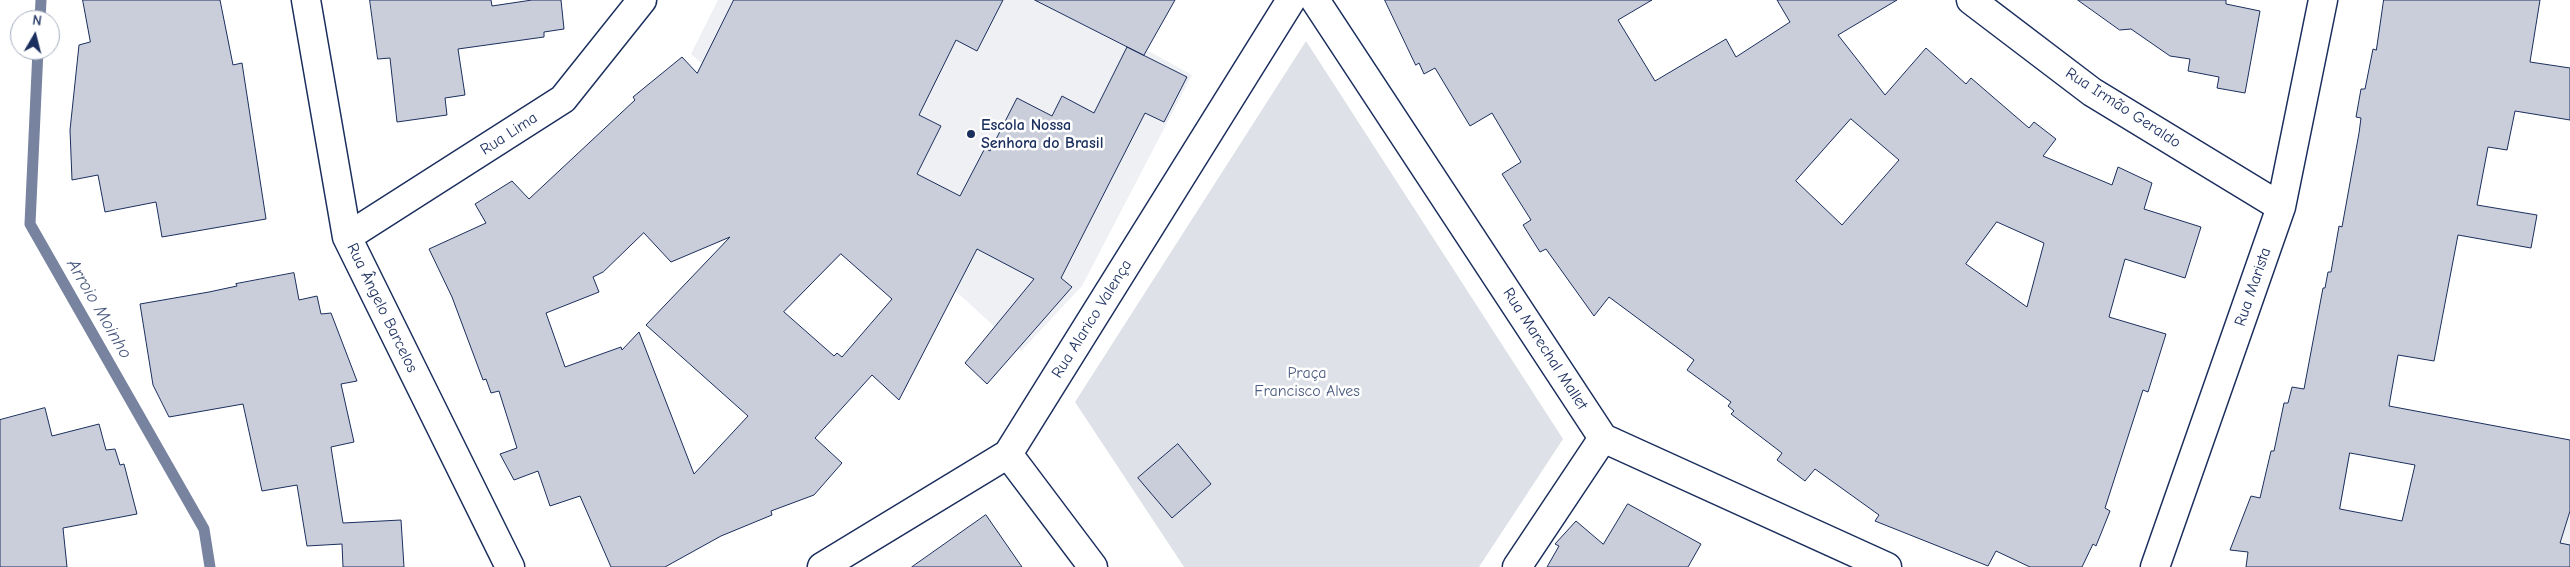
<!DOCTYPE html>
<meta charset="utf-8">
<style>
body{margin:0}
#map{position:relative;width:2570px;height:567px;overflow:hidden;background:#fff;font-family:"Comic Neue",sans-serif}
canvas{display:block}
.north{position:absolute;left:10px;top:10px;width:50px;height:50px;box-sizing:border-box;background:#fff;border:1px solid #a4acbf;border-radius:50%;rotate:8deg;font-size:14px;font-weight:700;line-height:20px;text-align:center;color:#1b2f5e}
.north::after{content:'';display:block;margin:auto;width:18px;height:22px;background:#1b2f5e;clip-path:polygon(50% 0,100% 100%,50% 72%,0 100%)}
</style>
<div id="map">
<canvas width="2570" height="567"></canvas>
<div class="north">N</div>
</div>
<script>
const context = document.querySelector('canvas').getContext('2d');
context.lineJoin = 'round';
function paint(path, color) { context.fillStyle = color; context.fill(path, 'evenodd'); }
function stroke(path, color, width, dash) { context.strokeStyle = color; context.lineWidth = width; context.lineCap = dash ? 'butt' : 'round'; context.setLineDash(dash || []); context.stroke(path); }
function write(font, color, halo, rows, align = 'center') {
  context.font = font + ' "Comic Neue",sans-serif'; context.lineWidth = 5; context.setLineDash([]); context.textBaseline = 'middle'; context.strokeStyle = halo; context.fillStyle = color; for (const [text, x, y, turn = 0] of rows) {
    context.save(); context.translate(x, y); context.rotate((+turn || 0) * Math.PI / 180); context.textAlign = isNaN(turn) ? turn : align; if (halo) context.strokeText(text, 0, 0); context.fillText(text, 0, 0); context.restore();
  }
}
paint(new Path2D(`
 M 718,0 L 1056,0 L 1192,75 L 1082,286 L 1021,351 L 849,193 L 691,54 Z
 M 2570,510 L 2570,567 L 2551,567 Z`), '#eff0f4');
paint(new Path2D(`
 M 1306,41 L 1563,439 L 1479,567 L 1184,567 L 1075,402 Z`), '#dee1e7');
stroke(new Path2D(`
 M 40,20 L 41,0
 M 38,50 L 30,224 L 204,529 L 210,567`), '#77839f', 11);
const building = new Path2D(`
 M 83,0 L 220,0 L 233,65 L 242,63 L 266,219 L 162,237 L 156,202 L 105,212 L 98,175 L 72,180 L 70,130 L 79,45 L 90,42 Z
 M 370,0 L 491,0 L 492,6 L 532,0 L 561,0 L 564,29 L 544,32 L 544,37 L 458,49 L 465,95 L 445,98 L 447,115 L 397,122 L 390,58 L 378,59 Z
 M 734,0 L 1003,0 L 977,51 L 956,40 L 919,115 L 941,126 L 917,174 L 960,196 L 985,148 L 990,151 L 1017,98 L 1052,116 L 1062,96 L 1094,113 L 1127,47 L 1187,77 L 1164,122 L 1145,113 L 1061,278 L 1072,287 L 987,384 L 965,363 L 1034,279 L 977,249 L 899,400 L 872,375 L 815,438 L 842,463 L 814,495 L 771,511 L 772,515 L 721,536 L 665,567 L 611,567 L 580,496 L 550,506 L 538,471 L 514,480 L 500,454 L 517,448 L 499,391 L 491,393 L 486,379 L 483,380 L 452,297 L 429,249 L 486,223 L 475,204 L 512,181 L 529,199 L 635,100 L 633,97 L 682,57 L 697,73 ZM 644,233 L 671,262 L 730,237 L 646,325 L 748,416 L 694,474 L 639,332 L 622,350 L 621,347 L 565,367 L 546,313 L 599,292 L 593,277 L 603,272 ZM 841,254 L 892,299 L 842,357 L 837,353 L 834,356 L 784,312 Z
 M 1035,0 L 1175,0 L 1144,55 Z
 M 1385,0 L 1652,0 L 1618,20 L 1655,81 L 1726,39 L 1736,57 L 1790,22 L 1777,0 L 1897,0 L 1838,35 L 1885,95 L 1926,48 L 1966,84 L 1971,78 L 2029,128 L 2034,122 L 2056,139 L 2043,156 L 2112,185 L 2118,167 L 2152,183 L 2144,209 L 2201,227 L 2185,278 L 2125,259 L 2109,317 L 2166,334 L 2148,392 L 2143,390 L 2105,508 L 2110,511 L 2096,546 L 2093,544 L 2082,567 L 2030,567 L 1996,551 L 1988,566 L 1875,521 L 1879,515 L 1815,469 L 1805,481 L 1777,460 L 1782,453 L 1731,414 L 1734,411 L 1728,406 L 1731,402 L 1687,370 L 1694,360 L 1609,297 L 1594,316 L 1546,249 L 1540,252 L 1523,225 L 1531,220 L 1502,174 L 1521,162 L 1492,113 L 1470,126 L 1435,68 L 1424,74 L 1419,63 L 1416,65 ZM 1851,119 L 1899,160 L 1842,225 L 1796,181 ZM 1997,222 L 2044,243 L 2027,307 L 1966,264 Z
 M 2078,0 L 2226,0 L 2226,4 L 2260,11 L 2245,93 L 2217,88 L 2219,77 L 2188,71 L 2190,59 L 2170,56 L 2131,29 L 2120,30 Z
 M 2384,0 L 2540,0 L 2530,62 L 2570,68 L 2570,120 L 2515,111 L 2507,150 L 2488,147 L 2477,205 L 2537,215 L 2531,248 L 2458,235 L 2434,361 L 2398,355 L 2389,406 L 2570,440 L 2570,511 L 2560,543 L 2570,545 L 2570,567 L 2246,567 L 2248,552 L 2230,550 L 2251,496 L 2260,498 L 2271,451 L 2274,451 L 2284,403 L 2288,403 L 2292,387 L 2304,389 L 2323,288 L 2325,288 L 2328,272 L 2331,272 L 2339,226 L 2342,227 L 2359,133 L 2361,118 L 2356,117 L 2361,89 L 2365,89 L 2373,49 L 2376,50 ZM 2350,453 L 2415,465 L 2402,521 L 2340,509 Z
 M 294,273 L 299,300 L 317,296 L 321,314 L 331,313 L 357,381 L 341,384 L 354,442 L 331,447 L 343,523 L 401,520 L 404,567 L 343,567 L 342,544 L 307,546 L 297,485 L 262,491 L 243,404 L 169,417 L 153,385 L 140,304 L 209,292 L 237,286 L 236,284 Z
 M 45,408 L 52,436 L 99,424 L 106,450 L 115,449 L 120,465 L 124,464 L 137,514 L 63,528 L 67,567 L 0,567 L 0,420 Z
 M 1178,444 L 1211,484 L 1172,518 L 1138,478 Z
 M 1628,504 L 1701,544 L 1688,567 L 1547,567 L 1559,546 L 1555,544 L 1576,521 L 1603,544 Z
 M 986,515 L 1022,567 L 912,567 Z`);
paint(building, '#caceda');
stroke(building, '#1b2f5e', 1);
const minor = new Path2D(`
 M 306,0 L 347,237 L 510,567
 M 1315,0 L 1603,438 L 1887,567
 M 1971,0 L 2092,92 L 2281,207
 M 347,237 L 563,99 L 642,0
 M 1008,454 L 1093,567
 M 822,567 L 1008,454 L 1291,0
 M 1517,567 L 1603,438
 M 2155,567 L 2281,207 L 2323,0`);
stroke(minor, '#1b2f5e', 31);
stroke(minor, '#fff', 28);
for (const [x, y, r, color] of [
 [971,134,5,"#1b2f5e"]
]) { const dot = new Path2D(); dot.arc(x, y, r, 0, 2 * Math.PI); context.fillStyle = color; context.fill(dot); stroke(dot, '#fff', 2); }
write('16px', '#1b2f5e', '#fff', [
 ["Rua Irmão Geraldo",2123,108,33],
 ["Rua Lima",509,134,-33],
 ["Rua Marista",2253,287,-71],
 ["Rua Ângelo Barcelos",382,308,64],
 ["Rua Alarico Valença",1092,319,-58],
 ["Rua Marechal Mallet",1545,349,57]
]);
write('bold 16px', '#1b2f5e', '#fff', [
 ["Escola Nossa",981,125],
 ["Senhora do Brasil",981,143]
], 'left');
write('16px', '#4c5c80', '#fff', [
 ["Praça",1307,373],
 ["Francisco Alves",1307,391]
]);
write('italic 18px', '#49597e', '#fff', [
 ["Arroio Moinho",99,309,60]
]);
</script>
